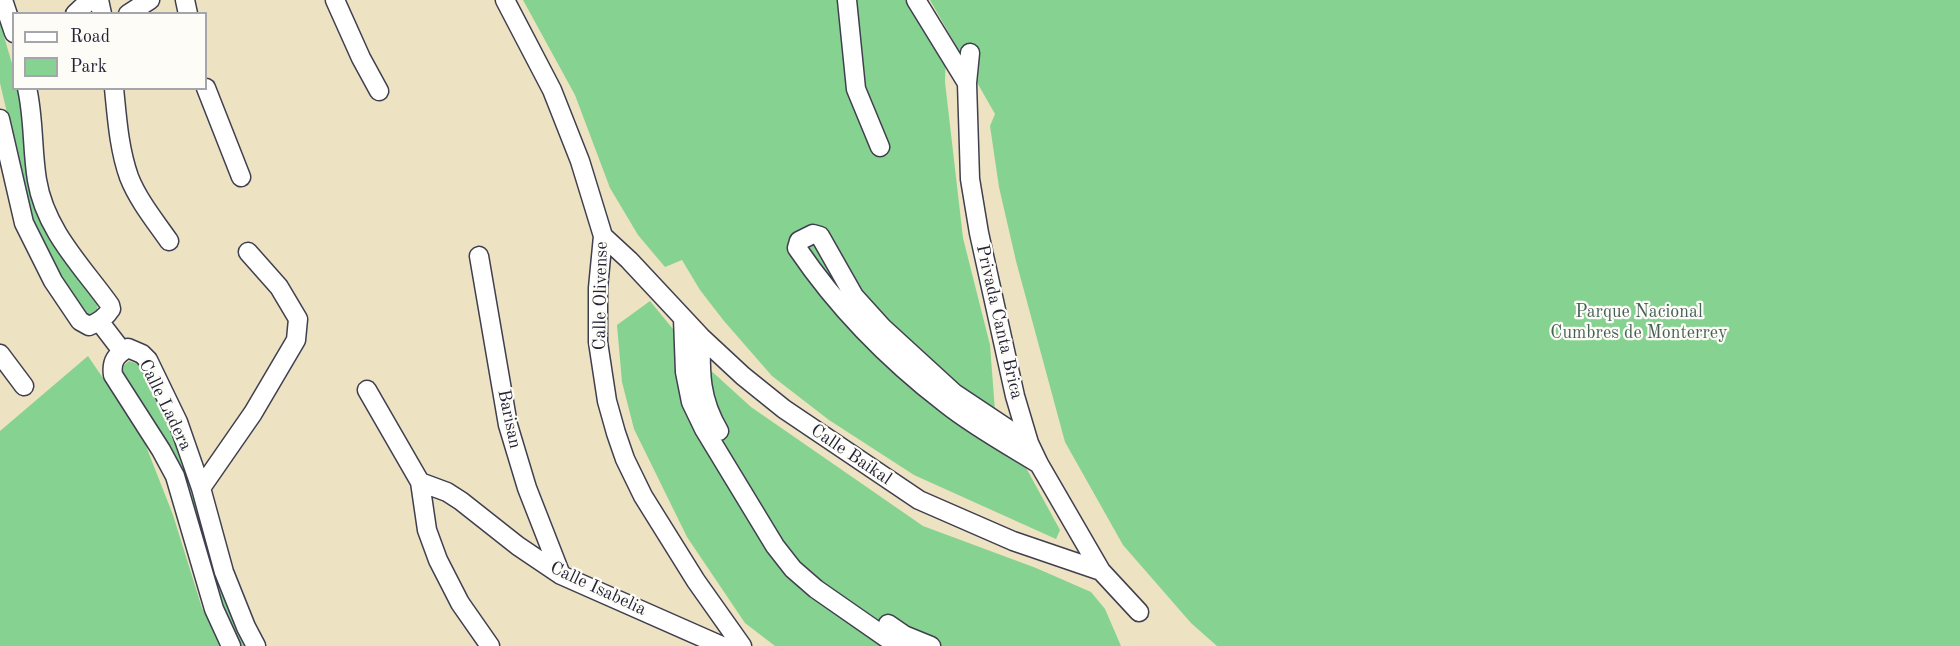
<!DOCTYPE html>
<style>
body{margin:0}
#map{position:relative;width:1960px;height:646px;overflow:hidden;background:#ede2c1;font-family:"Old Standard TT",serif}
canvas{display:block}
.legend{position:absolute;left:12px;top:12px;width:195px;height:78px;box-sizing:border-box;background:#fdfcf7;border:2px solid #a5a5ac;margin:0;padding:8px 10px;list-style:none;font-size:18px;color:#22223b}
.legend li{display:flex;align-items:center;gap:12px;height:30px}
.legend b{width:30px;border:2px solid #a5a5ac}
</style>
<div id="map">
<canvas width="1960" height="646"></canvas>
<ul class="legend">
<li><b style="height:8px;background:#fff"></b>Road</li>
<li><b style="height:16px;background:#86d290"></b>Park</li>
</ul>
</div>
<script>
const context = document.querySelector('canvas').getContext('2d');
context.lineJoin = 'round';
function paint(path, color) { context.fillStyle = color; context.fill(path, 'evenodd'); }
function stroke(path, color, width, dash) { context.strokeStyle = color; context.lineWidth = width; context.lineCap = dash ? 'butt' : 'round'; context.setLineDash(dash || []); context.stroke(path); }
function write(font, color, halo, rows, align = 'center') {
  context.font = font + ' "Old Standard TT",serif'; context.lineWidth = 4.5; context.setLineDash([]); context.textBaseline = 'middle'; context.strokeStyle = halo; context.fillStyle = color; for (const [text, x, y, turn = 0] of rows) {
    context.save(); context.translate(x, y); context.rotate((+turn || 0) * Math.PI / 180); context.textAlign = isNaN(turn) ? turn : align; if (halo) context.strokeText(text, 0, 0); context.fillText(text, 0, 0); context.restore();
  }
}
paint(new Path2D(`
 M 523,0 L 921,0 L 946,48 L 945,82 L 963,238 L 990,345 L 995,411 L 1060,530 L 1056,539 L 914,475 L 829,420 L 772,376 L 724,321 L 700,290 L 682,260 L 665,267 L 638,235 L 610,188 L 575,95 Z
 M 930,0 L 1960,0 L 1960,646 L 1217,646 L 1191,623 L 1123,545 L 1065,442 L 1016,261 L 999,187 L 990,126 L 995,114 Z
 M 0,23 L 13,67 L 14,88 L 19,89 L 23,124 L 43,221 L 55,247 L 70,269 L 98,301 L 97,310 L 89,315 L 82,312 L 36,237 L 0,83 Z
 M 650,301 L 696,357 L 751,407 L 923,526 L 1036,568 L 1091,592 L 1105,609 L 1121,646 L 775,646 L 745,623 L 687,537 L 634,429 L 622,382 L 617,325 Z
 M 88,356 L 142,436 L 173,515 L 202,608 L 222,646 L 0,646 L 0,431 Z
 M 129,361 L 141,365 C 156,397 173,428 184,462 C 204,524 219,587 246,646 L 238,646 L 223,612 L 177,463 L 159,430 L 121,375 L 123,366 Z`), '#86d290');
const minor = new Path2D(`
 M 3,0 L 14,33
 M 99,0 L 102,14
 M 185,0 L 188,14
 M 335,0 L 361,58 L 379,91
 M 505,0 L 552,90 L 580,161 L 603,236 L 598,288 L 598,342 L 607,401 L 616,433 L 625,459 L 643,496 L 696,581 L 742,646
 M 847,0 L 856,89 L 880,147
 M 916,0 L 967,83
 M 75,14 L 90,0
 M 128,14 L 150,0
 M 970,53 L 967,83 L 970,179 L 979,233 L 1015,396 L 1029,443 L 1039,464 L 1101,571
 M 114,88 C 117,118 119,149 129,177 C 138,200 155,221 169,241
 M 206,88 L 241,177
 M 0,119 L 24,223 L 53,281 L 80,321 L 89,326 C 97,323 106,317 111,309 L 110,305 C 82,266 45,230 37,180 C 32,150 34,118 27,88
 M 603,236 L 629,260 L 701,337 L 743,376 L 784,409 L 919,500 L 1013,541 L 1101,571 L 1139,612
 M 479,256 L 508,425 L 527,488 L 561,575
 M 683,318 L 685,372 L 691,402 L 704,429 L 775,546 L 793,569 L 816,589 L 898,646
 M 99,321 L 122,351
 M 701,337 C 700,373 700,399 719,431
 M 0,354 L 24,386
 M 367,390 L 420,482 L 427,530 L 438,560 L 460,603 L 490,646
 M 1029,443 L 954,393 L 883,328 L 854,296 L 820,236 L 813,234 L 799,241 L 797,248 C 837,307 889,360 946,404 C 975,427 1008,445 1039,464
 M 420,482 L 447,492 L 461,501 L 518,546 L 561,575 L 722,646
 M 201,488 L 253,413 L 296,340 L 298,319 L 279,287 L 248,252
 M 888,624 L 904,635 L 931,646
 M 231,646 L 214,609 L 175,476 L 161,450 L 113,375 C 111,361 116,355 128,348 L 142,354 L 148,360 L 178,422 L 201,488 L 224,572 L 246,627 L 256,646`);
stroke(minor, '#403f4f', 21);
stroke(minor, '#fff', 18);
write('18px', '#22223b', '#fdfcf7', [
 ["Calle Olivense",601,296,-89],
 ["Privada Canta Brica",999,322,77],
 ["Calle Ladera",165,405,64],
 ["Barisan",509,419,78],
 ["Calle Baikal",851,455,34],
 ["Calle Isabelia",598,589,25]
]);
write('18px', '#456059', '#fdfcf7', [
 ["Parque Nacional",1639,312],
 ["Cumbres de Monterrey",1639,333]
]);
</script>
